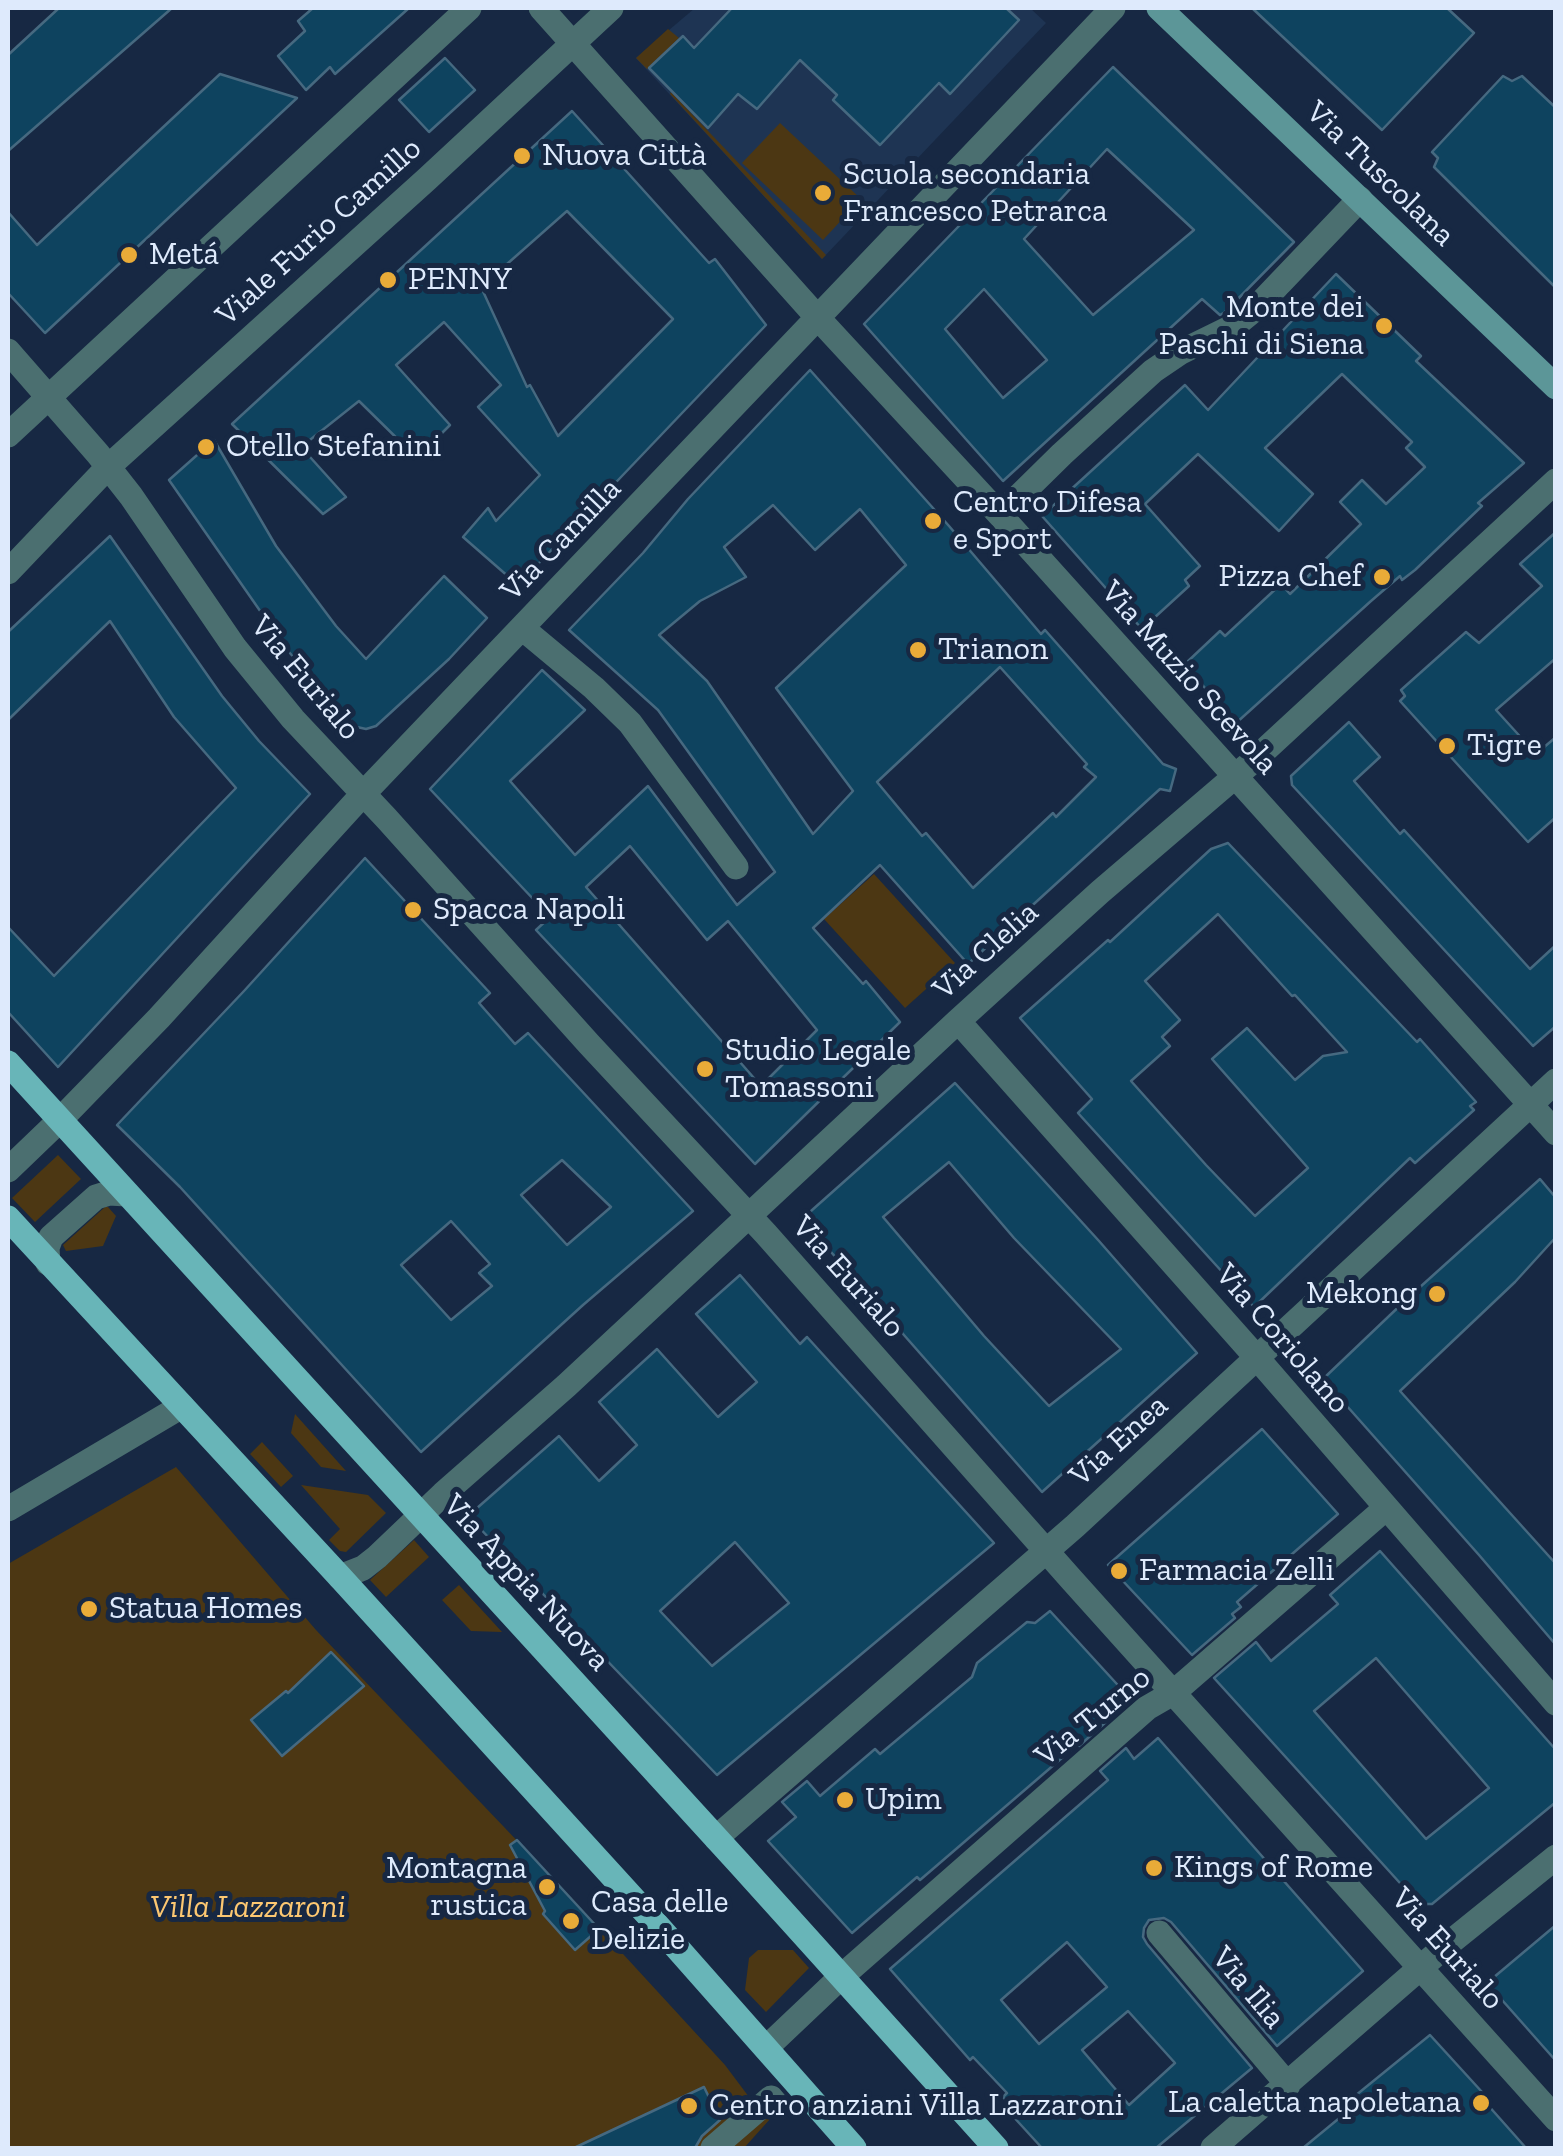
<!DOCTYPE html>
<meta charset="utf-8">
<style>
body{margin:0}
#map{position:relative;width:1563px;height:2156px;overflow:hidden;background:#172843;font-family:"Zilla Slab",serif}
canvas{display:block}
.frame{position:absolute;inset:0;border:10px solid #deeafc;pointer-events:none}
</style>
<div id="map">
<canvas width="1563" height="2156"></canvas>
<div class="frame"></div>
</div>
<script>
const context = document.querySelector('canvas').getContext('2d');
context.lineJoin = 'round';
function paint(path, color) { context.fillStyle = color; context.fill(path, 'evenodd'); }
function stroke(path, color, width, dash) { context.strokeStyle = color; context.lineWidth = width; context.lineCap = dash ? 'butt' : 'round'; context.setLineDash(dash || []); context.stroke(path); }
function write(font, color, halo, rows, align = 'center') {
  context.font = font + ' "Zilla Slab",serif'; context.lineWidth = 10; context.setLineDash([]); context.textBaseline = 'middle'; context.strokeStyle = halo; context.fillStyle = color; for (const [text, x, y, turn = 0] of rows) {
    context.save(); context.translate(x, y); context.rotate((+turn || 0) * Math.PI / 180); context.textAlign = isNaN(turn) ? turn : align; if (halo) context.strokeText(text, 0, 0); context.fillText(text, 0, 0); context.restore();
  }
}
paint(new Path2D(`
 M 695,8 L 1030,8 L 1046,23 L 822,259 L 636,58 Z`), '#1e3453');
paint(new Path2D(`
 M 668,29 L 679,38 L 647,69 L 636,58 Z
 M 671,92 L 826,255 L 822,259 L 670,94 Z
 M 780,123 L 861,199 L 823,240 L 742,163 Z
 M 874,874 L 955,963 L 905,1008 L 824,919 Z
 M 58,1155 L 81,1179 L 35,1222 L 12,1198 Z
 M 105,1207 L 108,1207 L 116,1216 L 103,1246 L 66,1251 L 63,1245 Z
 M 295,1414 L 346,1471 L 321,1467 L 291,1433 Z
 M 262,1442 L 293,1476 L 281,1487 L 250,1454 Z
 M 176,1467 L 316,1630 L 567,1893 L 725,2065 L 749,2097 L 771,2118 L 744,2148 L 8,2148 L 8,1564 Z
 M 301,1485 L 368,1495 L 386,1513 L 346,1552 L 340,1551 L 329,1540 L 340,1529 Z
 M 414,1540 L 429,1557 L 386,1597 L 370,1580 Z
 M 459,1585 L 502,1632 L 471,1631 L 442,1600 Z
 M 758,1950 L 793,1950 L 809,1968 L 766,2012 L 745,1990 L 749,1958 Z`), '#4c3713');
const building = new Path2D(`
 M 59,8 L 172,8 L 8,151 L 8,55 Z
 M 313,8 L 409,8 L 335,74 L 330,67 L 306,90 L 278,56 L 305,31 L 298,21 Z
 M 732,8 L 1006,8 L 1019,20 L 950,94 L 939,83 L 880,145 L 833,100 L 837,95 L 800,60 L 757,109 L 738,94 L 708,128 L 649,68 L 683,36 L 694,48 Z
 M 1252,8 L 1447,8 L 1474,33 L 1382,130 Z
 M 445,58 L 475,90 L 429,132 L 399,100 Z
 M 1113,67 L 1294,242 L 1225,312 L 1220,315 L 1202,299 L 1003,481 L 864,324 ZM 1107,149 L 1194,230 L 1093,315 L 1024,239 ZM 984,289 L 1047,360 L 1003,398 L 945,329 Z
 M 220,74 L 297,98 L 45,333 L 8,293 L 8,212 L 37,245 Z
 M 1503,76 L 1512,81 L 1522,76 L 1556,108 L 1556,288 L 1434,167 L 1438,158 L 1432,152 Z
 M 572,111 L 709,263 L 715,259 L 766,325 L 518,585 L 463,537 L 488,508 L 496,521 L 540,475 L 478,407 L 501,385 L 444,322 L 396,365 L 450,425 L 417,458 L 359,401 L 301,447 L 346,497 L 323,514 L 232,424 ZM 567,211 L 673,319 L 558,436 L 530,385 L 527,387 L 481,287 Z
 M 1336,274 L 1421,356 L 1416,361 L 1524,463 L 1478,503 L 1482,506 L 1415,570 L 1402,580 L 1400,576 L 1371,601 L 1235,724 L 1185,664 L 1220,631 L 1225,636 L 1281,584 L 1290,594 L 1361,524 L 1340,502 L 1362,480 L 1386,504 L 1425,467 L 1406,448 L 1412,442 L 1342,374 L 1265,448 L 1313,494 L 1279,531 L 1198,454 L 1145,504 L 1200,566 L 1185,580 L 1189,586 L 1142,629 L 1042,516 L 1185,385 L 1208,410 Z
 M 810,370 L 949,526 L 1041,634 L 1045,630 L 1163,764 L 1176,769 L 1170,791 L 1160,789 L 968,964 L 880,865 L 813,928 L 863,984 L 866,981 L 900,1022 L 755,1164 L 536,930 L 550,917 L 430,789 L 542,670 L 585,710 L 510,781 L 575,855 L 648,786 L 737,905 L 775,872 L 658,710 L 569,630 L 643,553 L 688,499 ZM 773,505 L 815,550 L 860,509 L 906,565 L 776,688 L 853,791 L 813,834 L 707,681 L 659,635 L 700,601 L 746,577 L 724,547 ZM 1000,667 L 1087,764 L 1084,767 L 1096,777 L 1056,817 L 1053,813 L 973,888 L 926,833 L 922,836 L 877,782 ZM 630,846 L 707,940 L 728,921 L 817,1030 L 761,1086 L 586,887 Z
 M 214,440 L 276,546 L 336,626 L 366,659 L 444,576 L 487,618 L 449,659 L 376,726 L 366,729 L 357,727 L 288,651 L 169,480 Z
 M 1556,532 L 1556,658 L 1496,710 L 1536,754 L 1556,737 L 1556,817 L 1528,842 L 1400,701 L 1405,696 L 1401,690 L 1466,632 L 1479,643 L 1542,586 L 1520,564 Z
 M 110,536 L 222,696 L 259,741 L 310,794 L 58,1067 L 8,1012 L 8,927 L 54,976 L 236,788 L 174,717 L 110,621 L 8,720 L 8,632 Z
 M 1349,722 L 1380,757 L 1354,781 L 1400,834 L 1404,830 L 1530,969 L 1556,945 L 1556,1026 L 1533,1046 L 1292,785 L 1291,776 Z
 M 1228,843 L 1417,1042 L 1420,1039 L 1476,1102 L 1470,1106 L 1474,1110 L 1415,1163 L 1410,1158 L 1254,1307 L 1078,1113 L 1092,1099 L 1020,1018 L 1108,940 L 1110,942 L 1211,849 ZM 1218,914 L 1292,996 L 1295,995 L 1347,1052 L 1323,1056 L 1295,1080 L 1247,1028 L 1212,1059 L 1308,1168 L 1255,1216 L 1206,1165 L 1131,1081 L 1170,1046 L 1162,1037 L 1180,1020 L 1145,981 Z
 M 365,858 L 490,993 L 479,1003 L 515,1044 L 528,1033 L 693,1211 L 583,1305 L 421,1452 L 180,1187 L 117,1125 L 244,991 ZM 562,1160 L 611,1207 L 567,1245 L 521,1195 ZM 451,1221 L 490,1264 L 479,1273 L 492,1286 L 451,1320 L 401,1265 Z
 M 955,1083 L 1099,1241 L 1197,1353 L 1042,1492 L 802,1219 ZM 949,1162 L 1014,1238 L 1121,1349 L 1049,1406 L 984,1336 L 883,1217 Z
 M 1540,1179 L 1556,1198 L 1556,1237 L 1515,1282 L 1400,1391 L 1556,1564 L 1556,1645 L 1479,1555 L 1323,1379 L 1409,1297 Z
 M 740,1275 L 800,1344 L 807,1337 L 994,1543 L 717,1775 L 468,1516 L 559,1436 L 599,1481 L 637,1445 L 599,1402 L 657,1349 L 718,1417 L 739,1398 L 757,1382 L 696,1314 ZM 735,1542 L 789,1603 L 712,1666 L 660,1611 Z
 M 1262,1429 L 1338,1514 L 1237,1602 L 1241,1607 L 1232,1614 L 1235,1618 L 1192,1655 L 1108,1565 Z
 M 1380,1551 L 1556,1750 L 1556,1802 L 1432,1904 L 1419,1904 L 1214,1678 L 1256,1642 L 1271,1661 L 1338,1604 L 1330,1595 ZM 1376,1658 L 1489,1788 L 1426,1839 L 1314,1711 Z
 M 1050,1611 L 1126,1694 L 1121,1697 L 1123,1703 L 1104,1719 L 1106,1722 L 1079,1746 L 1077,1745 L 920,1880 L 917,1877 L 852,1933 L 768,1841 L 796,1817 L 782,1802 L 807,1781 L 820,1796 L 875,1749 L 880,1754 L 972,1677 L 977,1663 L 1027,1622 L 1035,1623 Z
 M 331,1652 L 364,1686 L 282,1756 L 251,1720 L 286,1691 L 288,1693 Z
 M 1158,1738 L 1363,1971 L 1277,2046 L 1171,1922 L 1164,1918 L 1149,1920 L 1144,1928 L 1143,1937 L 1147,1944 L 1252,2068 L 1156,2148 L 1042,2148 L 1010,2113 L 1014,2109 L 1003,2097 L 1007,2093 L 973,2057 L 970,2060 L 890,1969 L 1108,1780 L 1100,1771 L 1126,1748 L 1134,1759 ZM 1067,1942 L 1107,1987 L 1039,2044 L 1001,2000 ZM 1128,2011 L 1175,2063 L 1129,2105 L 1082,2050 Z
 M 517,1840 L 599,1929 L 575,1950 L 543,1914 L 545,1911 L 510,1845 Z
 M 1556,1925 L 1556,2061 L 1487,1983 Z
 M 1430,2035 L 1482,2092 L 1479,2095 L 1526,2148 L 1303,2148 L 1354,2106 L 1350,2100 Z
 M 704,2087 L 720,2120 L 702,2136 L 695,2148 L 574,2148 Z`);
paint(building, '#0e435f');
stroke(building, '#466980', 2.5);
stroke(new Path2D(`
 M 713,2148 L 771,2098 L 776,2104`), '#4b6f70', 25);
stroke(new Path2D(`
 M 541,8 L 817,317 L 1000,515 L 1556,1133
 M 8,351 L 98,454 L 131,496 L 235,648 L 293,719 L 387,819 L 589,1044 L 766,1234 L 1071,1579 L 1556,2119
 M 8,435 L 469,8
 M 1000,515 L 1062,454 L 1153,371 L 1181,352 L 1234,326 L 1256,308 L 1360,199
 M 8,572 L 108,467 L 427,179 L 611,8
 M 522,628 L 594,688 L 630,723 L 736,867
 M 958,1021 L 1257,1358 L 1556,1703
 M 8,1170 L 60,1120 L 159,1018 L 363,794 L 1113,8
 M 48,1263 L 47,1248 L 51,1237 L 96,1197 L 109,1193 L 127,1194
 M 8,1509 L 182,1406
 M 340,1577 L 363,1568 L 377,1557 L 443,1494 L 566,1386 L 958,1021 L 1100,892 L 1253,761 L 1556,481
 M 716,1838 L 1075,1526 L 1556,1081
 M 1159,1933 L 1288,2085
 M 766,2048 L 842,1976 L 1147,1708 L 1173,1693 L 1386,1508
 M 1213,2148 L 1442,1949 L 1556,1857`), '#4b6f70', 25);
stroke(new Path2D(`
 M 1159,8 L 1556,387`), '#5c9698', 25);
stroke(new Path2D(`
 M 8,1063 L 739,1863 L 996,2148
 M 8,1218 L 340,1577 L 648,1915 L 854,2148`), '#68b5b8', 25);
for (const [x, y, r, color] of [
 [522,156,10,"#e9ab38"],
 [823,193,10,"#e9ab38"],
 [129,255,10,"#e9ab38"],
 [388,280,10,"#e9ab38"],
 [1384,326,10,"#e9ab38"],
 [206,447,10,"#e9ab38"],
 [933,521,10,"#e9ab38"],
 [1382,577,10,"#e9ab38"],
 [918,650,10,"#e9ab38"],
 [1447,746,10,"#e9ab38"],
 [413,910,10,"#e9ab38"],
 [705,1069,10,"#e9ab38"],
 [1437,1294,10,"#e9ab38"],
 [1119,1571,10,"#e9ab38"],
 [89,1609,10,"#e9ab38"],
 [845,1800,10,"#e9ab38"],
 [1154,1868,10,"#e9ab38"],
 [547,1887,10,"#e9ab38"],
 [571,1921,10,"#e9ab38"],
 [1481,2103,10,"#e9ab38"],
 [689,2106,10,"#e9ab38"]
]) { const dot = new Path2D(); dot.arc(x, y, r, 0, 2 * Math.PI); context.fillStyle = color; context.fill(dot); stroke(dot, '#172843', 4); }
write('32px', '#deeafc', '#172843', [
 ["Nuova Città",542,156],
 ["Scuola secondaria",843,175],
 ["Francesco Petrarca",843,212],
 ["Metá",149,255],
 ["PENNY",408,280],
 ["Monte dei",1364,308,"right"],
 ["Paschi di Siena",1364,345,"right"],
 ["Otello Stefanini",226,447],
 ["Centro Difesa",953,503],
 ["e Sport",953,540],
 ["Pizza Chef",1362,577,"right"],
 ["Trianon",938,650],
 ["Tigre",1467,746],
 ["Spacca Napoli",433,910],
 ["Studio Legale",725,1051],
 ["Tomassoni",725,1088],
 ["Mekong",1417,1294,"right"],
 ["Farmacia Zelli",1139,1571],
 ["Statua Homes",109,1609],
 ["Upim",865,1800],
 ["Kings of Rome",1174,1868],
 ["Montagna",527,1869,"right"],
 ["rustica",527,1906,"right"],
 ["Casa delle",591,1903],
 ["Delizie",591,1940],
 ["La caletta napoletana",1461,2103,"right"],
 ["Centro anziani Villa Lazzaroni",709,2106]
], 'left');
write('32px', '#deeafc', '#172843', [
 ["Via Tuscolana",1380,174,44],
 ["Viale Furio Camillo",319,232,-42],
 ["Via Camilla",561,540,-46],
 ["Via Eurialo",305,678,50],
 ["Via Muzio Scevola",1189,678,48],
 ["Via Clelia",986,951,-42],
 ["Via Eurialo",848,1277,48],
 ["Via Coriolano",1282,1339,49],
 ["Via Enea",1119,1441,-42],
 ["Via Appia Nuova",526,1583,47],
 ["Via Turno",1093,1717,-39],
 ["Via Eurialo",1447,1949,48],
 ["Via Ilia",1248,1988,50]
]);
write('italic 32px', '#fcc771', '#172843', [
 ["Villa Lazzaroni",248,1908]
]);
</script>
